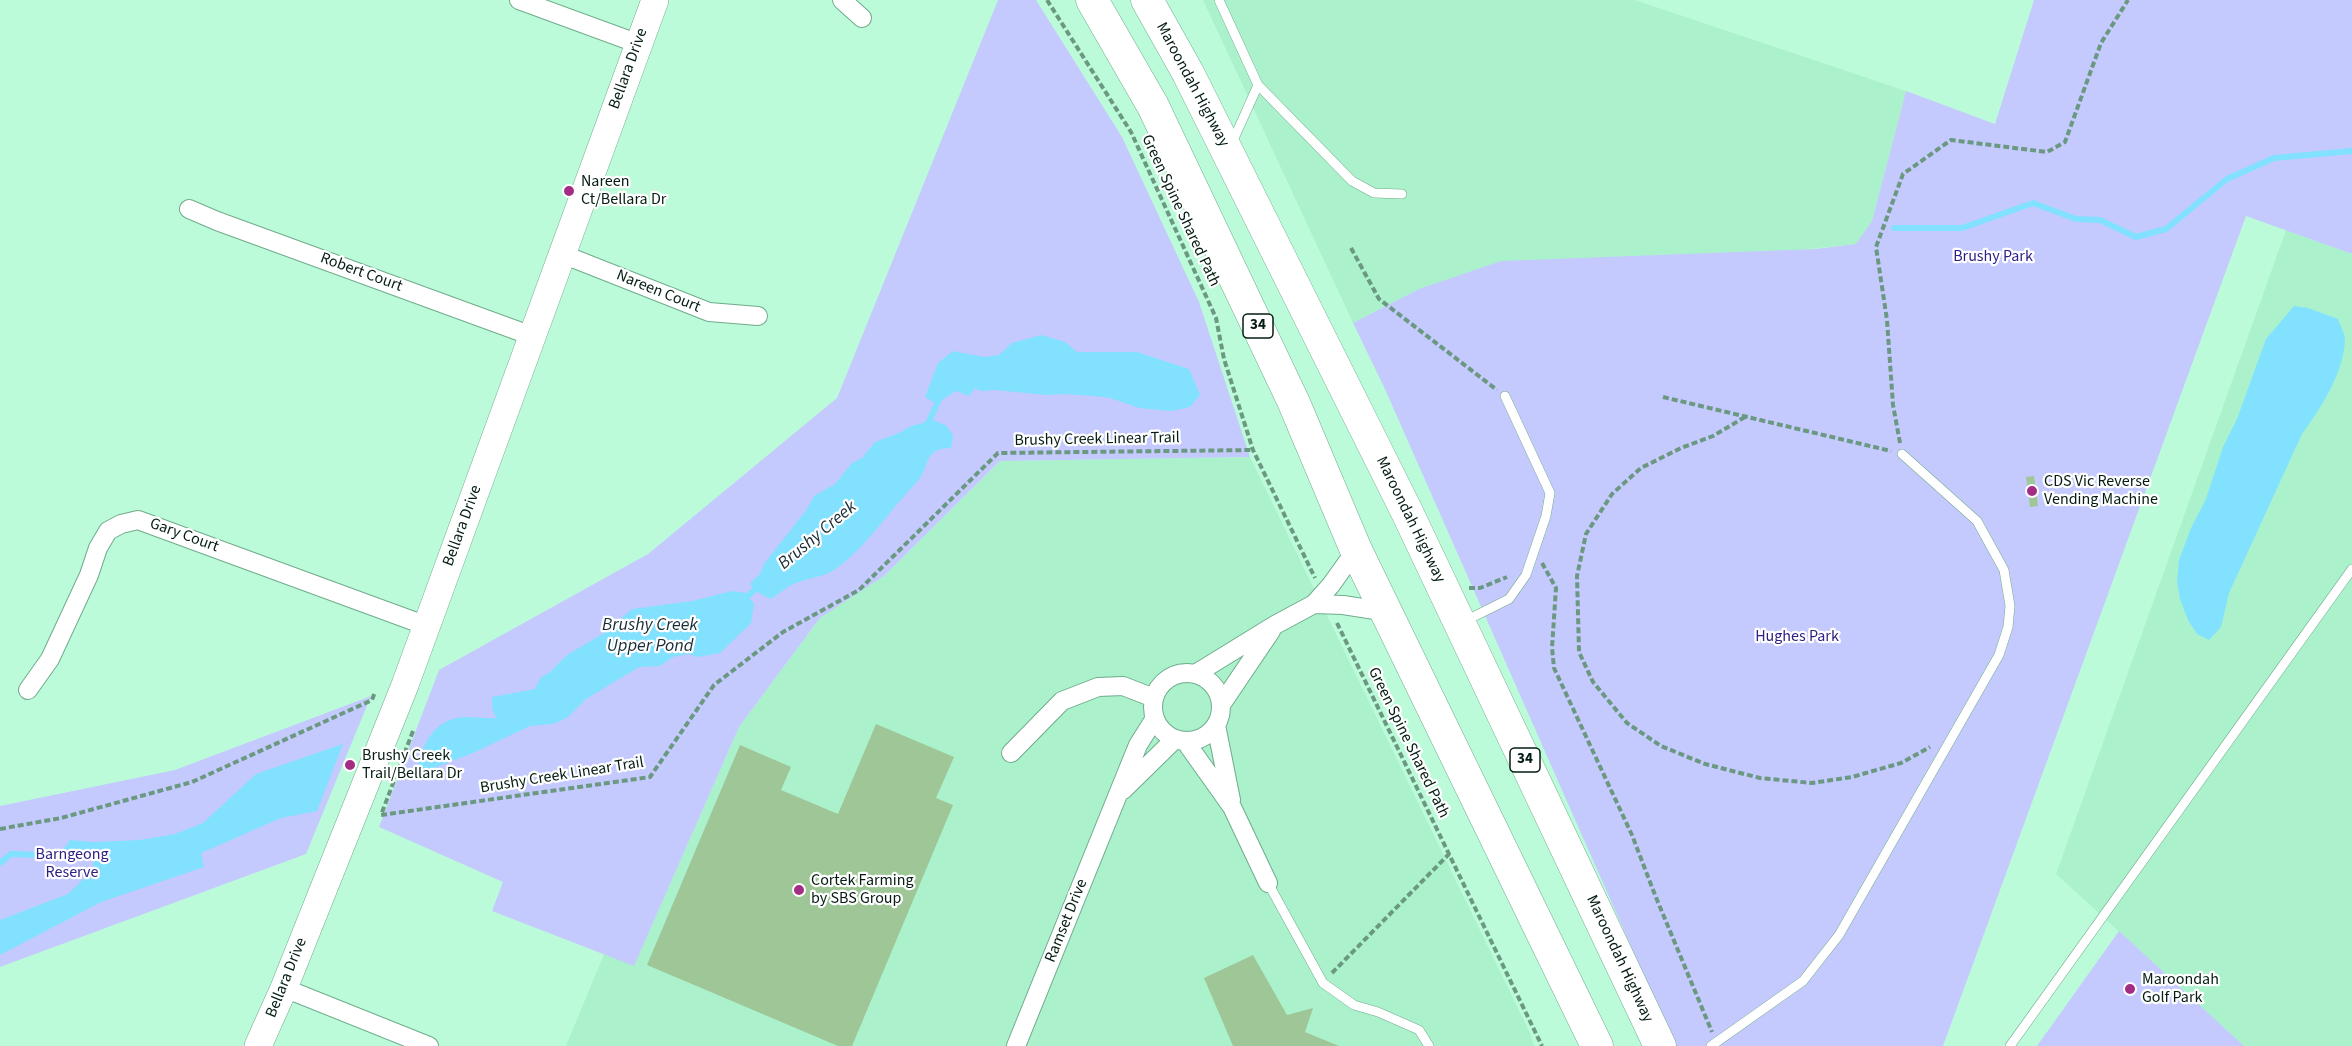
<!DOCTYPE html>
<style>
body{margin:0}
canvas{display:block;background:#bcfbd9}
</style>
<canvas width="2352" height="1046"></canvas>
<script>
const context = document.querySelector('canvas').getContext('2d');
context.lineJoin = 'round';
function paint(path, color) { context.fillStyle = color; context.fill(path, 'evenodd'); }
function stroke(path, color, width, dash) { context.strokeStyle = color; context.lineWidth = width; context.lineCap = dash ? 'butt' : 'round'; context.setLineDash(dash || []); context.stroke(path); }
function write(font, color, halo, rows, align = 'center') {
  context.font = font + ' "Source Sans 3",sans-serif'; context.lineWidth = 4.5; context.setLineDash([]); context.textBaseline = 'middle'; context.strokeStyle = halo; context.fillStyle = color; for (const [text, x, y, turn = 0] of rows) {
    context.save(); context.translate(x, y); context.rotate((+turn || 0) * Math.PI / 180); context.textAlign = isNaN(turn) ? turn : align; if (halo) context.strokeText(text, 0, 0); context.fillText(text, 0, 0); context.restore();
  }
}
paint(new Path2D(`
 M 1203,0 L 1635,0 L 1906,91 L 1872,221 L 1857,244 L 1419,289 L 1353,323 Z
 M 2286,230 L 2352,254 L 2352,1046 L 2244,1046 L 2056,874 Z
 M 1250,457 L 1530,1033 L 1534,1046 L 566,1046 L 604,954 L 634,965 L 739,727 L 820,618 L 884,576 L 1000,461 Z`), '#abf2cc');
paint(new Path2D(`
 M 998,0 L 1036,0 L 1122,137 L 1199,302 L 1250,457 L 1000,461 L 884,576 L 820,618 L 739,727 L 634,966 L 492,911 L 503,882 L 379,827 L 439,670 L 648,554 L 837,398 Z
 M 2034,0 L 2352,0 L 2352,254 L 2246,216 L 1943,1046 L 1675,1046 L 1384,387 L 1353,323 L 1419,289 L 1501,261 L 1815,249 L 1856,244 L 1872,221 L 1906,91 L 1995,124 Z
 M 371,696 L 306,854 L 0,967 L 0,806 L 175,770 Z
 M 2119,931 L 2244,1046 L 2037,1046 Z`), '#c5cafe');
paint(new Path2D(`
 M 2294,306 L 2308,308 L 2338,319 C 2340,325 2345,334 2345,341 C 2343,374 2321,408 2302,434 L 2229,593 L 2221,627 L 2209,640 L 2197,634 L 2188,620 L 2180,599 L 2177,582 L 2179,560 L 2191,528 L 2206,499 L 2223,447 L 2237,419 L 2266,339 Z
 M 1041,335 L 1065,342 L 1077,352 L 1137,352 L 1189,369 L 1200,395 L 1190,407 L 1171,411 L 1139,408 L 1110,398 L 1094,396 L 1063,394 L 1046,395 L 995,390 L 981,391 L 975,388 L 969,396 L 956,391 L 936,404 L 925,397 L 938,363 L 953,351 L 984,357 L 999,355 L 1012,343 Z
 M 929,418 L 947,426 L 953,436 L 951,448 C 922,448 931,467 916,483 C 889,511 868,545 837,568 C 825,577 812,577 799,582 C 789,585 780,593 771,599 L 753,590 L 750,583 L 760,574 L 764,564 L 807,509 L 814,496 L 835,484 L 852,463 L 862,458 L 875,442 L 899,433 L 911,426 L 923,423 Z
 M 732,591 L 746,593 L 754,604 L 751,623 L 720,653 L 698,657 L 688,654 L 673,657 L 660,666 L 639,667 L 586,699 L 567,718 L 553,724 L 530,726 L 473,753 L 421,773 L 417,772 C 421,744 435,717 467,717 C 477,717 486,719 496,718 L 492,708 L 492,697 L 535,689 L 540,678 L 550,672 L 567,655 L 604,633 L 632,609 L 693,601 Z
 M 343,744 L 317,811 L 281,818 L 201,853 L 204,867 L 101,902 L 0,955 L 0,920 L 68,894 L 94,869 L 92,856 L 62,851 L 70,840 L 93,842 L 140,840 L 175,834 L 203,823 L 256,774 Z`), '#81e1ff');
stroke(new Path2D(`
 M 1894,228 L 1962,228 L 2033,203 L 2076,219 L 2100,220 L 2136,237 L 2166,229 L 2227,179 L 2274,158 L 2352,151
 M 927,426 L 940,397
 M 742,601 L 759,586
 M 0,863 L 11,854 L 98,857`), '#81e1ff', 6);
paint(new Path2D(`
 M 2034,476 L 2038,506 L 2030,507 L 2026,477 Z
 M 876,724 L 954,757 L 936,798 L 953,805 L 852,1046 L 838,1046 L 647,965 L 740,745 L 791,767 L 781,790 L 838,814 Z
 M 1253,955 L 1287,1015 L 1313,1008 L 1305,1032 L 1339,1046 L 1233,1046 L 1204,978 Z`), '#9ec697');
const service = new Path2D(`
 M 1219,0 L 1258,85 L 1352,181 L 1374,193 L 1402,194
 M 1232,143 L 1258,85
 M 1463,622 L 1509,599 L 1526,575 L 1546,516 L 1550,493 L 1505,396
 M 1268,883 L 1323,983 L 1354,1005 L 1378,1012 L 1419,1030 L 1429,1046
 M 1711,1046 L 1803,981 L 1839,935 L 1999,655 L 2008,627 L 2010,606 L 2004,570 L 1977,521 L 1902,454
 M 2010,1046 L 2352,569`);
const minor = new Path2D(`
 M 519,0 L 639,44
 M 842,0 L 862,18
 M 189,209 L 217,221 L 532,336
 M 562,254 L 709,312 L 758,316
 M 1314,604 L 1343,605 L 1388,612
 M1153 707a34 34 0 1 1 68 0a34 34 0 1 1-68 0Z
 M 1197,673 L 1275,625 L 1314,604 L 1331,585 L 1356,550
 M 28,690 L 50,659 L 89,575 L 98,548 L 108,531 L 121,524 L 138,520 L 427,626
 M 1221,705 L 1271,631
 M 1216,725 L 1231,800
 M 1185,741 L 1232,807 L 1268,883
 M 1011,753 L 1062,701 L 1098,687 L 1123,686 L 1154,698
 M 1123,790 L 1175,739
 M 284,988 L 429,1046
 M 1016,1046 L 1138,745 L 1155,718`);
const secondary = new Path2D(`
 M 258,1046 L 284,988 L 405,685 L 655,0`);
const trunk = new Path2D(`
 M 1092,0 L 1153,106 L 1294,403 L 1356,550 L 1597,1046
 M 1147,0 L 1188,73 L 1407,512 L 1660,1046`);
stroke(service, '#6fab8c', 10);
stroke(minor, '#6fab8c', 20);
stroke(secondary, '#6fab8c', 28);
stroke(trunk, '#6fab8c', 33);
stroke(new Path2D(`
 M 1047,0 L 1131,132 L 1216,318 L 1224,359 L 1253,450 L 1315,578
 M 1351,248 L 1379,299 L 1497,390
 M 1663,397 L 1891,451
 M 1745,417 L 1713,436 L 1681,448 L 1641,468 L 1612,494 L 1586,534 L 1577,576 L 1579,652 L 1593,682 L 1627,723 L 1661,746 L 1705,764 L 1760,778 L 1812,783 L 1852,777 L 1901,763 L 1930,747
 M 1900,443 L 1893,405 L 1887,320 L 1876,247 L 1903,174 L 1951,140 L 2047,152 L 2065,142 L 2101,43 L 2128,0
 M 1542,563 L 1556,588 L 1552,648 L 1554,668 L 1632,835 L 1655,895 L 1712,1032
 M 1469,588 L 1480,588 L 1507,577
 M 1337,623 L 1542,1046
 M 413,731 L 381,815 L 650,777 L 714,685 L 783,632 L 859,590 L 998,453 L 1253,450
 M 0,829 L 61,818 L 192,782 L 372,700 L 375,692
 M 1332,973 L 1449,854`), '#6b9881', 4, [6, 3]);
stroke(service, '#fff', 9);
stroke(minor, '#fff', 18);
stroke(secondary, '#fff', 27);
stroke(trunk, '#fff', 32);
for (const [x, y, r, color] of [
 [569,191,6,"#a32c84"],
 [2032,491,6,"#a32c84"],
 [350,765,6,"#a32c84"],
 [799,890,6,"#a32c84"],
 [2130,989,6,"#a32c84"]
]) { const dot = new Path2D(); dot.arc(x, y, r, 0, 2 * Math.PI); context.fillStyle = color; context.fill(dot); stroke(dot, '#fff', 2); }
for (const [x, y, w] of [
 [1258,326,30],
 [1525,760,30]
]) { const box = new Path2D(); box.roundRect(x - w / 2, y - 12, w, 24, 4.5); context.fillStyle = '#fff'; context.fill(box); stroke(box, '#041c11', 1.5); }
write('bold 15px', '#041c11', null, [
 ["34",1258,326],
 ["34",1525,760]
]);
write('16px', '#041c11', '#fff', [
 ["Bellara Drive",629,69,-70],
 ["Maroondah Highway",1192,85,62],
 ["Green Spine Shared Path",1180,211,65],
 ["Robert Court",361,273,20],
 ["Nareen Court",658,292,22],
 ["Brushy Creek Linear Trail",1097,440,-1],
 ["Maroondah Highway",1410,520,64],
 ["Bellara Drive",463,526,-70],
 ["Gary Court",184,536,20],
 ["Green Spine Shared Path",1408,743,64],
 ["Brushy Creek Linear Trail",562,776,-9],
 ["Ramset Drive",1067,921,-68],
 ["Maroondah Highway",1619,959,65],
 ["Bellara Drive",287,978,-68]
]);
write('16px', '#041c11', '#fff', [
 ["Nareen",581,182],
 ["Ct/Bellara Dr",581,200],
 ["CDS Vic Reverse",2044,482],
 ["Vending Machine",2044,500],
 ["Brushy Creek",362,756],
 ["Trail/Bellara Dr",362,774],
 ["Cortek Farming",811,881],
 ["by SBS Group",811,899],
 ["Maroondah",2142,980],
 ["Golf Park",2142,998]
], 'left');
write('16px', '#2f2183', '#fff', [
 ["Brushy Park",1993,257],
 ["Hughes Park",1797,637],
 ["Barngeong",72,855],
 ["Reserve",72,873]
]);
write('italic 18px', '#172d34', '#fff', [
 ["Brushy Creek",818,536,-40],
 ["Brushy Creek",650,626],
 ["Upper Pond",650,647]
]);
</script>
